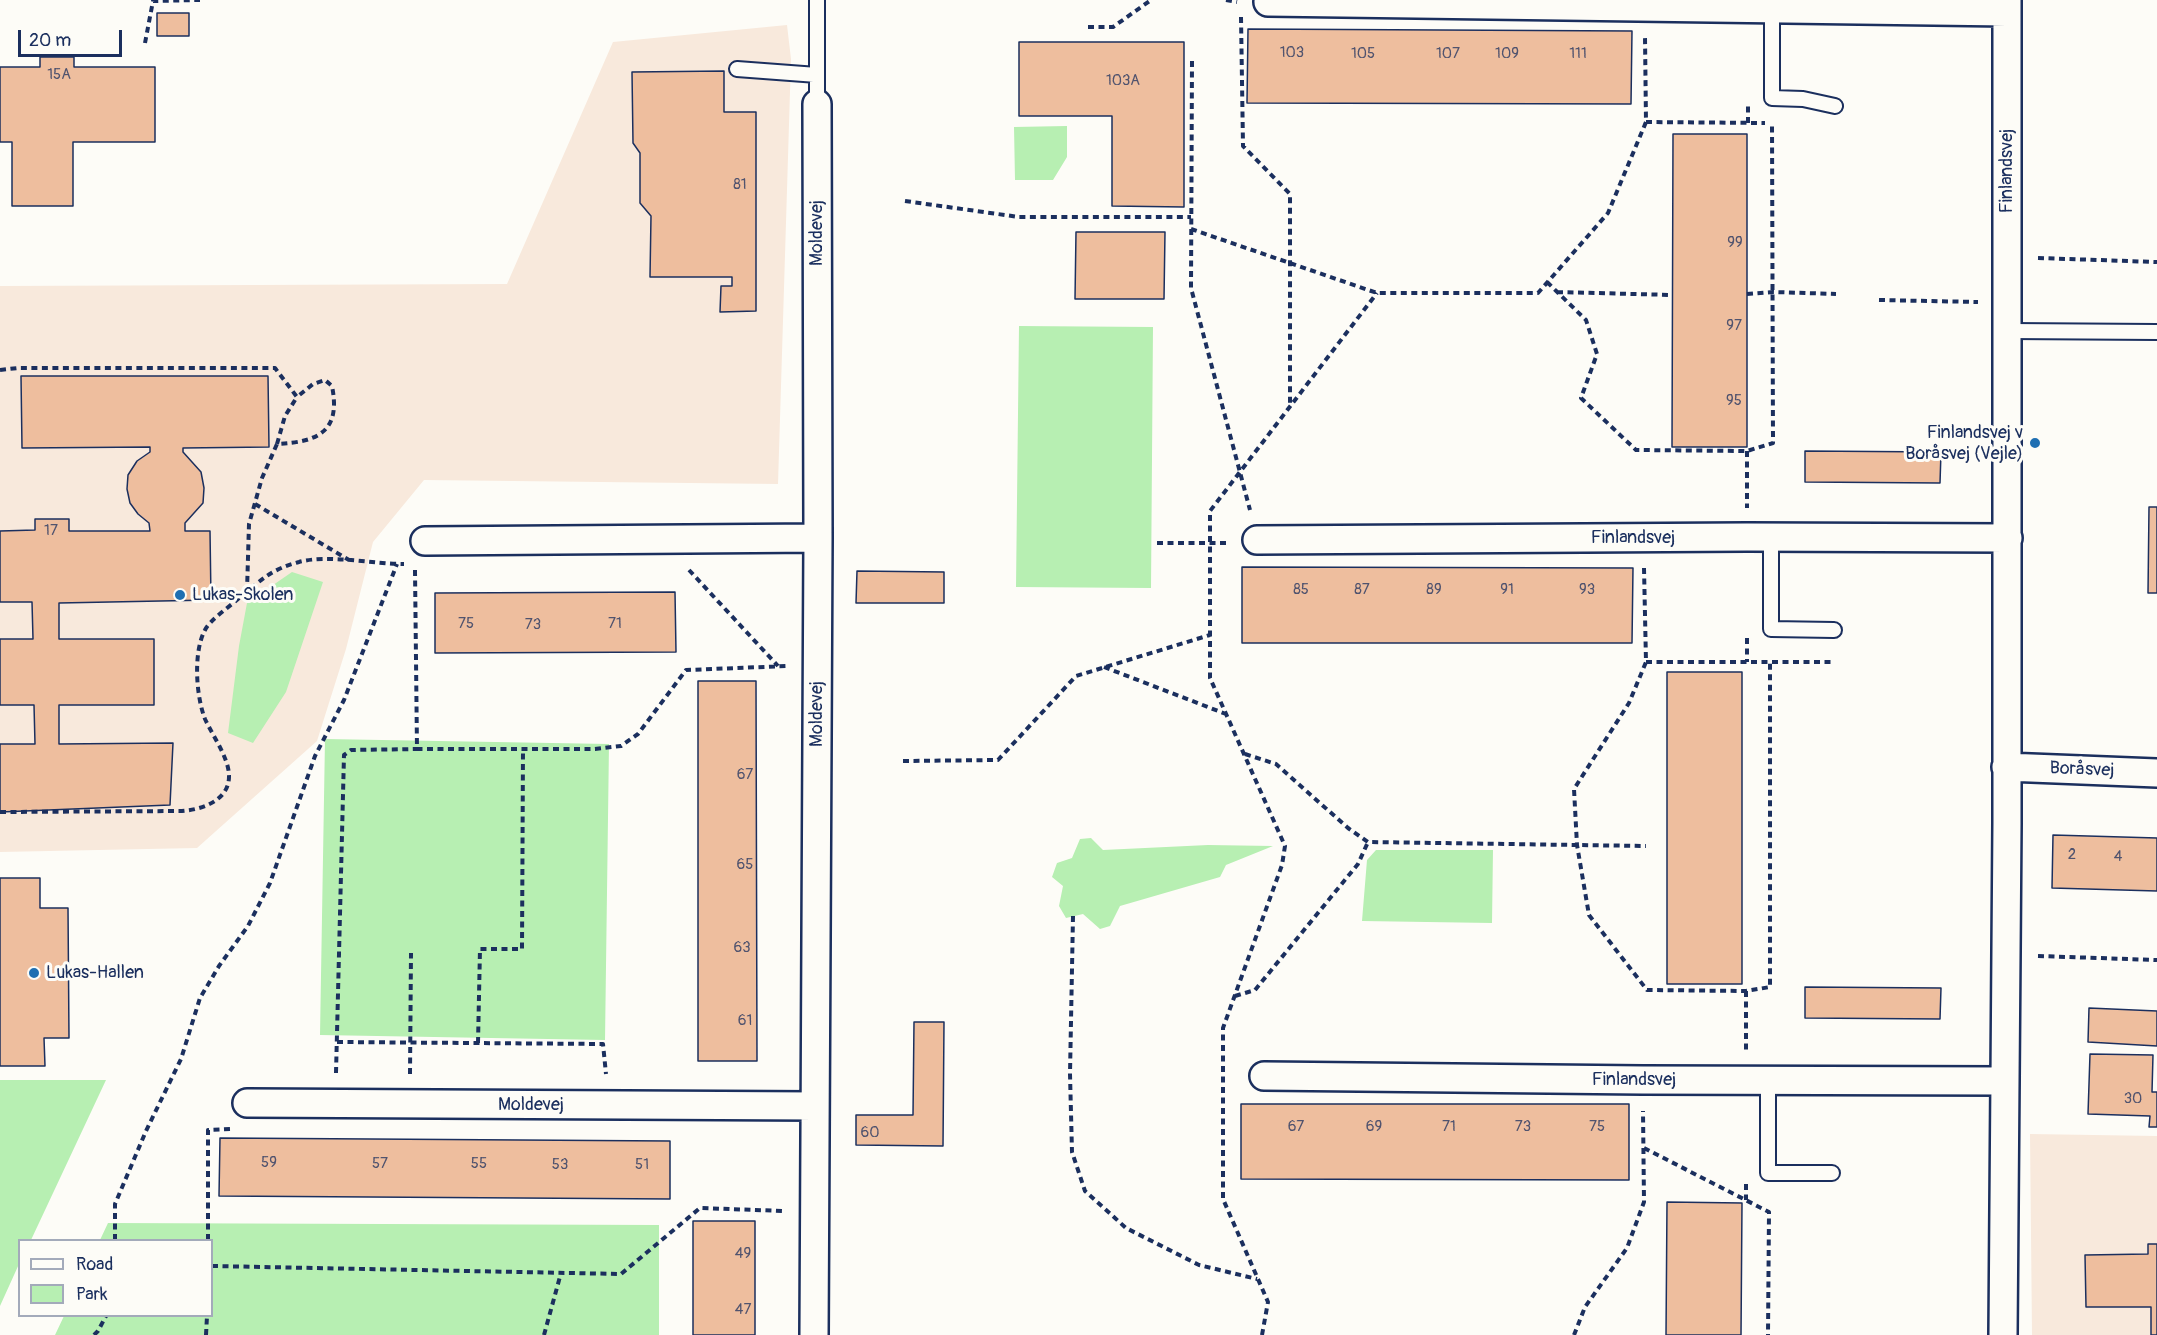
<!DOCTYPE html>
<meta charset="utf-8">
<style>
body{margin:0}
#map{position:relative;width:2157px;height:1335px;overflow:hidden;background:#fdfcf7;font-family:Pangolin,sans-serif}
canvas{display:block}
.legend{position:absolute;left:18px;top:1239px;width:195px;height:78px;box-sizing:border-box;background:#fdfcf7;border:2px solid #a3aaba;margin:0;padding:8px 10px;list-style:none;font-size:18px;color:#1b2f5e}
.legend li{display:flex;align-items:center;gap:12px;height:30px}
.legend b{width:30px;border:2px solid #a3aaba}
.scale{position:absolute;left:18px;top:30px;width:104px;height:27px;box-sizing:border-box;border:3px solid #1b2f5e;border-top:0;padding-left:8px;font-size:18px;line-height:21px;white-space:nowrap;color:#1b2f5e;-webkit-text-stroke:4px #fdfcf7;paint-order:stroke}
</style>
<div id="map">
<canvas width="2157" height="1335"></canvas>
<ul class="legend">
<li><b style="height:8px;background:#fdfcf7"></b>Road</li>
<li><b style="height:16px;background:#b7efb2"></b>Park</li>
</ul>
<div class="scale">20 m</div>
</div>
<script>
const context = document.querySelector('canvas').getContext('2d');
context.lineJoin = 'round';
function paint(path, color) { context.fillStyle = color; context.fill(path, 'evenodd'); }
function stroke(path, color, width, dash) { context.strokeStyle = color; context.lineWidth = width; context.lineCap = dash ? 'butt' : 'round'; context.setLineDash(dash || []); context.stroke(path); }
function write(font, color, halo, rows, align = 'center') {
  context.font = font + ' Pangolin,sans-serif'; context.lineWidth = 6; context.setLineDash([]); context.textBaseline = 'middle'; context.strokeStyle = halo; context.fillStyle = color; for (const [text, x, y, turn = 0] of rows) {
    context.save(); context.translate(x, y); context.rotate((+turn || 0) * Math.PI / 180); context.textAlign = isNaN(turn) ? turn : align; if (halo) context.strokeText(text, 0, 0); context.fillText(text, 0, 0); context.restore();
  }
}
paint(new Path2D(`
 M 787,25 L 791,59 L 778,484 L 424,480 L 373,542 L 346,649 L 317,741 L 197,848 L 0,852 L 0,286 L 507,284 L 613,42 Z
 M 2030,1134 L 2157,1136 L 2157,1335 L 2032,1335 Z`), '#f8e9dc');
paint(new Path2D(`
 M 1067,126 L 1067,157 L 1053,180 L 1015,180 L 1014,127 Z
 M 1019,326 L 1153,327 L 1151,588 L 1016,587 Z
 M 292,572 L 323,582 L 286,692 L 253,743 L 228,733 L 239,646 L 247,603 Z
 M 325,739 L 609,744 L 605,1040 L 320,1035 Z
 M 1091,838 L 1103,850 L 1208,845 L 1273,846 L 1226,865 L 1220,877 L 1120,906 L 1110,926 L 1100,929 L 1083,914 L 1066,918 L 1059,906 L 1063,886 L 1052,877 L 1057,863 L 1072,858 L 1080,839 Z
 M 1376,850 L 1493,850 L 1492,923 L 1362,921 L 1367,860 Z
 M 0,1080 L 106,1080 L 31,1240 L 20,1240 L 19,1264 L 0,1306 Z
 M 108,1223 L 659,1225 L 659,1335 L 55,1335 L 64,1316 L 212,1316 L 212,1240 L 100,1240 Z`), '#b7efb2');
const building = new Path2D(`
 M 157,13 L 189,13 L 189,36 L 157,36 Z
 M 1248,29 L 1632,31 L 1631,104 L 1247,103 Z
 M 1019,42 L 1184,42 L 1184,207 L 1112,206 L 1112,116 L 1019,116 Z
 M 40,57 L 74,57 L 74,67 L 155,67 L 155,142 L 73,142 L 73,206 L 12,206 L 12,142 L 0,142 L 0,67 L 40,67 Z
 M 724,71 L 724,112 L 756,112 L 756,311 L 720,312 L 721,286 L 732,286 L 732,277 L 650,277 L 651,216 L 640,203 L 640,153 L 633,143 L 632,72 Z
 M 1673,134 L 1747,134 L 1747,447 L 1672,447 Z
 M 1076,232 L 1165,232 L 1164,299 L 1075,299 Z
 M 21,376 L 268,376 L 269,447 L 183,448 L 183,452 L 201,472 L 204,488 L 203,503 L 185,523 L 185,531 L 210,531 L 211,600 L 59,603 L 59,639 L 154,639 L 154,705 L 59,705 L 59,744 L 173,743 L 170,805 L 0,812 L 0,744 L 35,744 L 34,705 L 0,705 L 0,639 L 33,639 L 32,602 L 0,602 L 0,531 L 35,530 L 35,519 L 69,519 L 69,531 L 150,531 L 149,523 L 138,514 L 130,503 L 127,489 L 128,475 L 137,461 L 150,452 L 150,447 L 22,448 Z
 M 1805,451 L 1941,452 L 1940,483 L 1805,482 Z
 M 2149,507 L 2157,507 L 2157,593 L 2148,593 Z
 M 1242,567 L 1633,568 L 1632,643 L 1242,643 Z
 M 857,571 L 944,572 L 944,603 L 856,603 Z
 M 675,592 L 676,652 L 435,653 L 435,593 Z
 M 1667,672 L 1742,672 L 1742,984 L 1667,984 Z
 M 698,681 L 756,681 L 757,1061 L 698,1061 Z
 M 2053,835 L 2157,838 L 2157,891 L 2052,888 Z
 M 0,878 L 40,878 L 40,908 L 68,908 L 69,1038 L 44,1038 L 45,1066 L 0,1066 Z
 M 1805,987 L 1941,988 L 1940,1019 L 1805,1018 Z
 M 2089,1008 L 2157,1011 L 2157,1046 L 2088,1042 Z
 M 914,1022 L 944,1022 L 943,1146 L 856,1145 L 856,1115 L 913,1115 Z
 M 2090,1054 L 2153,1055 L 2152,1092 L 2157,1092 L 2157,1127 L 2149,1127 L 2150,1116 L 2088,1114 Z
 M 1241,1104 L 1629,1104 L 1629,1180 L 1241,1179 Z
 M 220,1138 L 670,1141 L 670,1199 L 219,1196 Z
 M 1667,1202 L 1742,1203 L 1741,1335 L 1666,1335 Z
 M 693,1221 L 755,1221 L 755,1335 L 693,1335 Z
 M 2148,1244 L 2157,1244 L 2157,1335 L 2151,1335 L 2151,1307 L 2086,1307 L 2085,1255 L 2148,1254 Z`);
paint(building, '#eebe9e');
stroke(building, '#1b2f5e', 1.5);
const service = new Path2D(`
 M 1772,9 L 1772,98 L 1803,99 L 1835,106
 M 737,69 L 817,75
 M 817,104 L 817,0
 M 2009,331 L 2157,332
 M 1771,537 L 1771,629 L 1834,630
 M 1768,1079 L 1768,1173 L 1832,1173`);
const minor = new Path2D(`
 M 1268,2 L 2007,12
 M 1257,540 L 1747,537 L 2008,538
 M 425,541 L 818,538
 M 2006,767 L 2157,773
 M 1264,1076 L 1643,1080 L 2004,1081
 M 247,1103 L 815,1106
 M 814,1335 L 818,538 L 817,104
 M 2003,1335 L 2007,823 L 2007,0`);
stroke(service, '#1b2f5e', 18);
stroke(minor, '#1b2f5e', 32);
stroke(new Path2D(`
 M 1226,0 L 1237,2
 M 1241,17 L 1243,146 L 1290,194 L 1290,407
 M 1088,27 L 1113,27 L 1151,0
 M 145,43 L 153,1 L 200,0
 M 1192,61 L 1191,288 L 1250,510
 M 1646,122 L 1765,123
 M 1748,123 L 1748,106
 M 905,201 L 1019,217 L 1191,217
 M 1191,229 L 1377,293 L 1538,293 L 1608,213 L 1646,122 L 1645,37
 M 2038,258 L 2157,262
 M 1547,282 L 1586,320 L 1597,354 L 1581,398 L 1636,450 L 1747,451 L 1773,443 L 1772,123
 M 1557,292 L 1672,295
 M 1747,294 L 1773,292 L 1836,294
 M 1879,300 L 1978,302
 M 0,370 L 18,368 L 275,368 L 297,397 L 313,384 L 325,380 L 332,386 C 341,431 319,442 277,444 L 262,478 L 249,524 L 247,591
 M 277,444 L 285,416 L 297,397
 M 1747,451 L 1747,508
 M 255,504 L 349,560
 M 1157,543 L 1228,543
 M 1644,568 L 1646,662 L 1629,703 L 1574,789 L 1577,845 L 1589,915 L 1647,990 L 1746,991 L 1770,987 L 1770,662
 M 415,570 L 417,749 L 595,749 L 621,746 L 638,734 L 686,670 L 788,666
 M 689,570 L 778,666
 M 1747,638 L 1747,662
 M 1646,662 L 1834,662
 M 1104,667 L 1226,714
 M 1245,754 L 1276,764 L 1348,828 L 1368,842 L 1646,846
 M 903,761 L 998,760 L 1076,676 L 1210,635
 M 0,812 L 182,811 C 208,809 237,796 227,764 C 222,748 212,734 205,719 C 196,696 193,652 205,630 C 210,620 229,607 238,599 C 260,581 271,569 299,562 C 328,554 373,564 404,564
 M 1073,916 L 1070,1074 L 1072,1152 L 1085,1191 L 1126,1228 L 1199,1265 L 1257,1279
 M 2038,956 L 2157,960
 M 1746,991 L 1746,1050
 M 1235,996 L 1255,990 L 1358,864 L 1368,842
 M 337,1042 L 603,1044 L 606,1074
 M 478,1043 L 480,949 L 522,949 L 523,749
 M 336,1073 L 344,755 L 351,750 L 417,749
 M 410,1074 L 411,953
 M 1644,1148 L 1769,1212 L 1768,1335
 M 1746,1184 L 1746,1200
 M 115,1240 L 115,1204 L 146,1131 L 181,1059 L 200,998 L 219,966 L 248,926 L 270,883 L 315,756 L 344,700 L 397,564
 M 208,1240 L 208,1130 L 231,1129
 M 212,1266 L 621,1274 L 700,1208 L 784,1211
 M 94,1335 L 98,1331 L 106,1316
 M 206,1335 L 207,1316
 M 544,1335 L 561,1273
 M 1262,1335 L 1268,1302 L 1223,1199 L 1223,1028 L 1282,865 L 1285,846 L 1210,678 L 1210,511 L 1377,293
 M 1574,1335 L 1585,1307 L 1627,1248 L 1644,1202 L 1643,1111`), '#1b2f5e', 4, [6, 4.5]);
stroke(service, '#fdfcf7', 14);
stroke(minor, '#fdfcf7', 27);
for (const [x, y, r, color] of [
 [2035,443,6,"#1f6fb2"],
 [180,595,6,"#1f6fb2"],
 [34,973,6,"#1f6fb2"]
]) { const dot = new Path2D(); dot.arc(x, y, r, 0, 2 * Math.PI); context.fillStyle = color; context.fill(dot); stroke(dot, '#fdfcf7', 2); }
write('15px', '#50536e', null, [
 ["103",1292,53],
 ["105",1363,54],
 ["107",1448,54],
 ["109",1507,54],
 ["111",1578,54],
 ["15A",59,75],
 ["103A",1123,81],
 ["81",740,185],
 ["99",1735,243],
 ["97",1734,326],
 ["95",1734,401],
 ["17",51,531],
 ["85",1301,590],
 ["87",1362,590],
 ["89",1434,590],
 ["91",1507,590],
 ["93",1587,590],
 ["75",466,624],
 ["71",615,624],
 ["73",533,625],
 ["67",745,775],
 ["2",2072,855],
 ["4",2118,857],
 ["65",745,865],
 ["63",742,948],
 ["61",745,1021],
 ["30",2133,1099],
 ["67",1296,1127],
 ["69",1374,1127],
 ["71",1449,1127],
 ["73",1523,1127],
 ["75",1597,1127],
 ["60",870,1133],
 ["59",269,1163],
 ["57",380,1164],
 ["55",479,1164],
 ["53",560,1165],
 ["51",642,1165],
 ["49",743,1254],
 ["47",743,1310]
]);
write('18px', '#1b2f5e', '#fdfcf7', [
 ["Finlandsvej",2007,171,-90],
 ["Moldevej",817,233,-90],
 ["Finlandsvej",1633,538],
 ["Moldevej",817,714,-90],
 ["Boråsvej",2082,770,2],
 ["Finlandsvej",1634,1080],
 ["Moldevej",531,1105]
]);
write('18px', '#1b2f5e', '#fdfcf7', [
 ["Finlandsvej v",2023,433,"right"],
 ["Boråsvej (Vejle)",2023,454,"right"],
 ["Lukas-Skolen",192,595],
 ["Lukas-Hallen",46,973]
], 'left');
</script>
